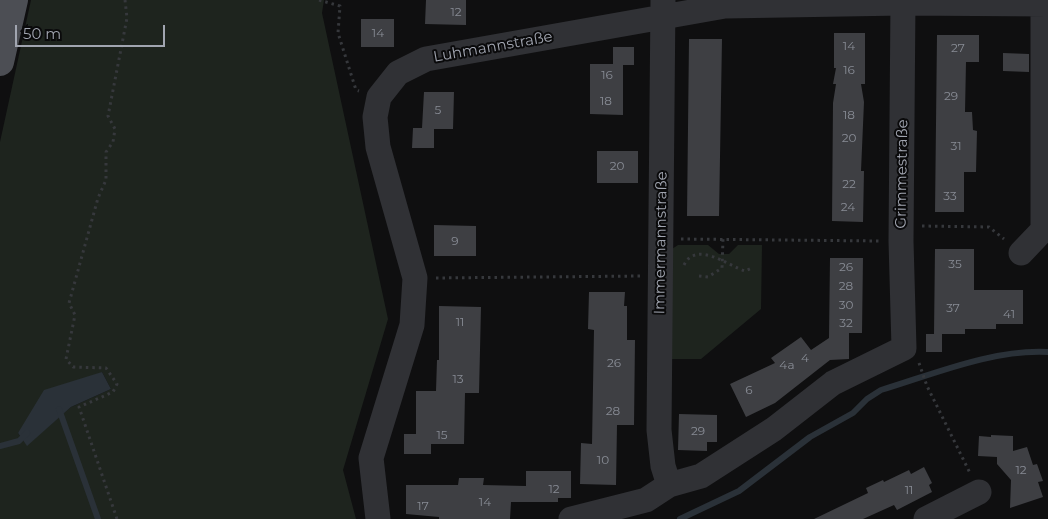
<!DOCTYPE html>
<meta charset="utf-8">
<style>
body{margin:0}
#map{position:relative;width:1048px;height:519px;overflow:hidden;background:#0f0f10;font-family:Montserrat,sans-serif}
canvas{display:block}
.scale{position:absolute;left:15px;top:25px;width:150px;height:22px;box-sizing:border-box;border:2px solid #a1a5b0;border-top:0;padding-left:6px;font-size:15px;line-height:18px;white-space:nowrap;color:#a1a5b0;-webkit-text-stroke:4px #0a0a0b;paint-order:stroke}
</style>
<div id="map">
<canvas width="1048" height="519"></canvas>
<div class="scale">50 m</div>
</div>
<script>
const context = document.querySelector('canvas').getContext('2d');
context.lineJoin = 'round';
function paint(path, color) { context.fillStyle = color; context.fill(path, 'evenodd'); }
function stroke(path, color, width, dash) { context.strokeStyle = color; context.lineWidth = width; context.lineCap = dash ? 'butt' : 'round'; context.setLineDash(dash || []); context.stroke(path); }
function write(font, color, halo, rows, align = 'center') {
  context.font = font + ' Montserrat,sans-serif'; context.lineWidth = 4; context.setLineDash([]); context.textBaseline = 'middle'; context.strokeStyle = halo; context.fillStyle = color; for (const [text, x, y, turn = 0] of rows) {
    context.save(); context.translate(x, y); context.rotate((+turn || 0) * Math.PI / 180); context.textAlign = isNaN(turn) ? turn : align; if (halo) context.strokeText(text, 0, 0); context.fillText(text, 0, 0); context.restore();
  }
}
paint(new Path2D(`
 M 31,0 L 324,0 L 322,13 L 388,319 L 343,470 L 356,519 L 0,519 L 0,142 ZM 102,372 L 111,389 L 71,407 L 27,445 L 18,433 Z
 M 678,245 L 708,245 L 719,254 L 729,254 L 738,245 L 762,245 L 761,309 L 701,359 L 667,359 L 669,251 Z`), '#1e241e');
paint(new Path2D(`
 M 102,372 L 111,389 L 71,407 L 27,446 L 18,433 L 44,390 Z`), '#2a3138');
stroke(new Path2D(`
 M 59,409 L 98,519
 M 0,446 L 19,441 L 27,433
 M 680,519 L 739,491 L 810,437 L 853,413 L 867,399 L 881,390 C 934,374 993,349 1048,352`), '#2a3138', 6);
paint(new Path2D(`
 M 426,0 L 466,0 L 466,25 L 425,24 Z
 M 361,19 L 394,19 L 394,47 L 361,47 Z
 M 834,33 L 865,33 L 865,84 L 861,84 L 864,102 L 861,171 L 864,171 L 863,222 L 832,221 L 833,103 L 836,84 L 833,84 L 836,68 L 834,68 Z
 M 937,35 L 979,35 L 979,62 L 966,62 L 965,112 L 972,112 L 973,130 L 977,131 L 976,172 L 964,172 L 964,212 L 935,212 Z
 M 689,39 L 722,39 L 719,216 L 687,216 Z
 M 613,47 L 634,47 L 634,65 L 623,65 L 623,115 L 590,114 L 590,64 L 613,64 Z
 M 1003,53 L 1029,54 L 1029,72 L 1003,71 Z
 M 424,92 L 454,92 L 453,129 L 434,129 L 434,148 L 412,148 L 413,128 L 422,128 Z
 M 597,151 L 638,151 L 638,183 L 597,183 Z
 M 434,225 L 476,226 L 476,256 L 434,256 Z
 M 935,249 L 974,249 L 974,290 L 1023,290 L 1023,324 L 996,324 L 996,329 L 965,329 L 965,334 L 934,334 Z
 M 830,258 L 863,258 L 862,333 L 849,333 L 849,359 L 830,360 L 775,403 L 746,417 L 730,384 L 775,363 L 771,358 L 801,337 L 811,350 L 829,338 Z
 M 589,292 L 625,292 L 624,306 L 627,306 L 627,340 L 635,340 L 634,425 L 617,425 L 616,485 L 580,484 L 581,443 L 592,444 L 594,330 L 588,329 Z
 M 439,306 L 481,307 L 479,393 L 465,393 L 464,444 L 431,444 L 431,454 L 404,454 L 404,434 L 416,434 L 416,391 L 436,391 L 437,360 L 439,360 Z
 M 926,334 L 942,334 L 942,352 L 926,352 Z
 M 679,414 L 717,415 L 717,442 L 707,442 L 707,451 L 678,450 Z
 M 991,435 L 1013,436 L 1013,451 L 1027,447 L 1033,465 L 1037,464 L 1043,481 L 1038,482 L 1043,497 L 1010,508 L 1011,480 L 997,464 L 997,457 L 978,456 L 979,436 L 991,437 Z
 M 924,467 L 932,483 L 929,485 L 932,492 L 897,510 L 894,505 L 863,519 L 814,519 L 868,493 L 866,488 L 883,480 L 884,482 L 909,470 L 911,474 Z
 M 526,471 L 571,471 L 571,498 L 558,498 L 558,502 L 511,502 L 510,519 L 439,519 L 439,517 L 406,514 L 406,485 L 458,485 L 459,478 L 484,478 L 483,485 L 526,486 Z`), '#3e3f43');
stroke(new Path2D(`
 M 319,0 L 340,6 L 338,33 L 356,90 L 359,91
 M 922,226 L 989,227 L 1004,239
 M 681,239 L 880,241
 M 684,265 C 696,240 729,266 745,271 L 752,268
 M 699,276 L 708,277 L 722,268 L 723,239
 M 436,278 L 640,276
 M 919,363 L 927,386 L 970,473
 M 117,519 L 79,407 L 113,392 L 117,384 L 106,368 L 73,367 L 66,359 L 75,315 L 69,303 L 98,198 L 106,180 L 106,152 L 113,142 L 115,129 L 108,116 L 127,18 L 125,0`), '#36383c', 3, [2.5, 4]);
stroke(new Path2D(`
 M 663,0 L 659,430 L 663,466 L 669,485
 M 1021,253 L 1043,230 L 1043,4
 M 378,519 L 371,458 L 412,325 L 415,278 L 378,147 L 375,117 L 379,97 L 398,73 L 426,59 L 725,6 L 903,3 L 1048,4
 M 571,519 L 646,500 L 669,485 L 701,476 L 774,429 L 833,383 L 904,348 L 901,241 L 903,0
 M 926,519 L 979,492`), '#303135', 25);
stroke(new Path2D(`
 M 0,62 L 14,0`), '#4c4e54', 28);
write('12px', '#888c95', null, [
 ["12",456,12],
 ["14",378,33],
 ["14",849,46],
 ["27",958,48],
 ["16",849,70],
 ["16",607,75],
 ["29",951,96],
 ["18",606,101],
 ["5",438,110],
 ["18",849,115],
 ["20",849,138],
 ["31",956,146],
 ["20",617,166],
 ["22",849,184],
 ["33",950,196],
 ["24",848,207],
 ["9",455,241],
 ["35",955,264],
 ["26",846,267],
 ["28",846,286],
 ["30",846,305],
 ["37",953,308],
 ["41",1009,314],
 ["11",460,322],
 ["32",846,323],
 ["4",805,358],
 ["26",614,363],
 ["4a",787,365],
 ["13",458,379],
 ["6",749,390],
 ["28",613,411],
 ["29",698,431],
 ["15",442,435],
 ["10",603,460],
 ["12",1021,470],
 ["12",554,489],
 ["11",909,490],
 ["14",485,502],
 ["17",423,506]
]);
write('15px', '#a1a5b0', '#0a0a0b', [
 ["Luhmannstraße",493,47,-10],
 ["Grimmestraße",902,174,-89],
 ["Immermannstraße",661,243,-89]
]);
</script>
